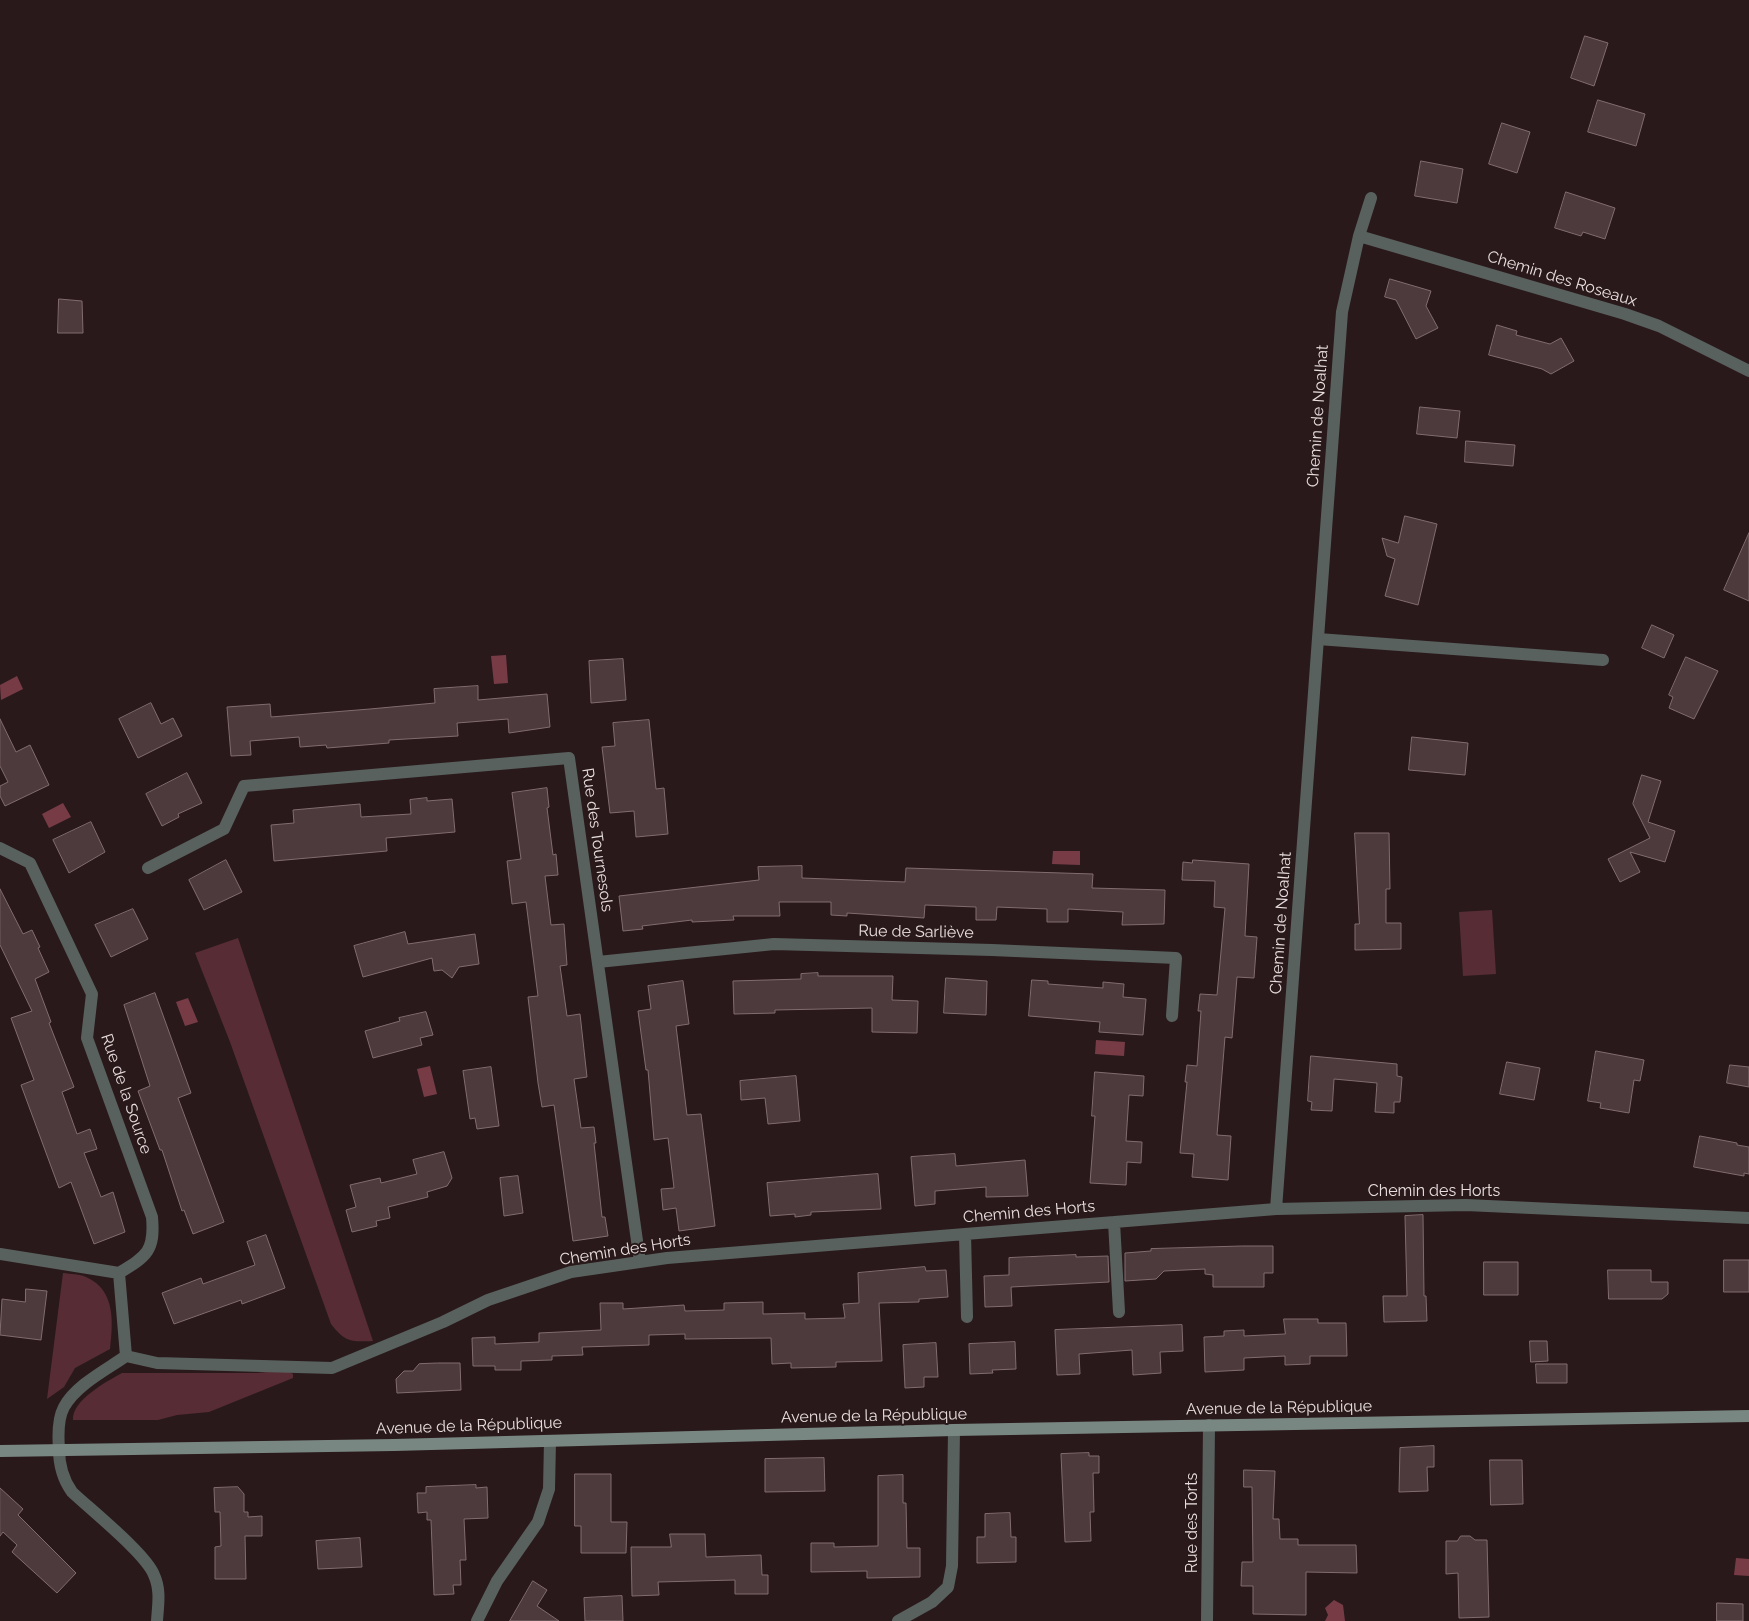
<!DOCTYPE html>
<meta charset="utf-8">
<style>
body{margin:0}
canvas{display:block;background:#29191b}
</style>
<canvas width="1749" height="1621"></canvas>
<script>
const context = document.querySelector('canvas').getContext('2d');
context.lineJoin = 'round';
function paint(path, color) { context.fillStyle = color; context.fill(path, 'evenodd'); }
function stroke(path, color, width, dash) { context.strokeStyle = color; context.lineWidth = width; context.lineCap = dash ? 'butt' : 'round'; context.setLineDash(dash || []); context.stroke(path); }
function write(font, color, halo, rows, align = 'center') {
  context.font = font + ' Raleway,sans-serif'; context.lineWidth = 4; context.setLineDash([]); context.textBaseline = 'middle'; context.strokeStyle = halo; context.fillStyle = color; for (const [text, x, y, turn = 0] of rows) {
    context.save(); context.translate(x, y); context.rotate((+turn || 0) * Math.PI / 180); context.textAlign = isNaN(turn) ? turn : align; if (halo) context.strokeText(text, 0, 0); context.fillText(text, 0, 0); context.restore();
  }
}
paint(new Path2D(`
 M 1492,910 L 1496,974 L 1463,976 L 1459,912 Z
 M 238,938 L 373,1341 C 351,1342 345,1342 331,1324 L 230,1042 L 195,953 Z
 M 63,1273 C 70,1274 80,1274 86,1277 C 116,1290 113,1323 110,1349 L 75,1368 L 64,1387 L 47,1399 Z
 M 285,1370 L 293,1374 L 293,1378 L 209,1412 L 177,1415 L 158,1420 L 73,1420 C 72,1400 106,1382 122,1373 L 257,1373 Z`), '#572c34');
paint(new Path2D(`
 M 506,655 L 508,683 L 494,684 L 491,656 Z
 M 17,676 L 23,689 L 1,700 L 0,685 Z
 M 63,803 L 71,817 L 49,828 L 42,814 Z
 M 1053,851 L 1080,851 L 1080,865 L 1052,864 Z
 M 188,998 L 198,1022 L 185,1026 L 176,1002 Z
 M 1096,1040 L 1125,1042 L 1124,1056 L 1095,1054 Z
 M 430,1066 L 437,1094 L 424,1097 L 417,1069 Z
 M 1736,1558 L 1749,1559 L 1749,1576 L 1734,1575 Z
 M 1334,1600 L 1343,1605 L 1345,1621 L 1325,1621 L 1328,1615 L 1325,1608 Z`), '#773b46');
const building = new Path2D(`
 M 1585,36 L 1608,43 L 1594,86 L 1571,78 Z
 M 1598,100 L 1645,114 L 1636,146 L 1588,132 Z
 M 1502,123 L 1530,132 L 1517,173 L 1489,164 Z
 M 1421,161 L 1463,169 L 1457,203 L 1415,196 Z
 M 1566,192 L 1615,208 L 1605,239 L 1583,232 L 1581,236 L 1555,228 Z
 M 1390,279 L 1431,291 L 1426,306 L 1438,328 L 1416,339 L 1396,300 L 1385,297 Z
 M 59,299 L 82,301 L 83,333 L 58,333 Z
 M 1497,325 L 1517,331 L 1516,335 L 1550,344 L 1561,338 L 1574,361 L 1551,374 L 1542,369 L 1489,355 Z
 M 1420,407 L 1460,411 L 1457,438 L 1417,434 Z
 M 1466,441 L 1515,445 L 1513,466 L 1465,462 Z
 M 1405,516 L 1437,524 L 1418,605 L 1385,596 L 1395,559 L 1387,556 L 1382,538 L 1398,543 Z
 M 1749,533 L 1749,601 L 1724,590 Z
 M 1652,625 L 1674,635 L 1664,658 L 1642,648 Z
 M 1686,657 L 1718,671 L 1694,719 L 1669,708 L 1673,697 L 1669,695 Z
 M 623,659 L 626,700 L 591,703 L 589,661 Z
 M 478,686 L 478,700 L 547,694 L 550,727 L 509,733 L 508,719 L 457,723 L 458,736 L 389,740 L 389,743 L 327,748 L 326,745 L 300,747 L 299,737 L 250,741 L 251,755 L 231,756 L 227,707 L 270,704 L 271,717 L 370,709 L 435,703 L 434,689 Z
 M 151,703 L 161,724 L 173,718 L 182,736 L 138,758 L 119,719 Z
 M 0,719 L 16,752 L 30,745 L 49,785 L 5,806 L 0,796 L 0,786 L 8,782 L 0,766 Z
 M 649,720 L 656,789 L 664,788 L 668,834 L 636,837 L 634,811 L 610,813 L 602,747 L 615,746 L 613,723 Z
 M 1412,737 L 1468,743 L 1465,775 L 1409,770 Z
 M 187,773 L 202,803 L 178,814 L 179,817 L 162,826 L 146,794 Z
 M 1642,775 L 1661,781 L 1648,822 L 1675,831 L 1665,862 L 1630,852 L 1640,872 L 1620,882 L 1608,859 L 1650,838 L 1633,804 Z
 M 547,788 L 549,807 L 547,808 L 553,855 L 556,854 L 558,875 L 545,876 L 551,925 L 564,924 L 567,965 L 560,966 L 567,1016 L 580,1014 L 587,1077 L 574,1079 L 581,1128 L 594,1127 L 596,1143 L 594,1143 L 602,1217 L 605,1217 L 608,1236 L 573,1241 L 554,1105 L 542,1107 L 538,1083 L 528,997 L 538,996 L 526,902 L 512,904 L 507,861 L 521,859 L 512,793 Z
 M 427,798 L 427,801 L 452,799 L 455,832 L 386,838 L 387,851 L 274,861 L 271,825 L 294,823 L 293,810 L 360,804 L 361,817 L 411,814 L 410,800 Z
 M 91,822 L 105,852 L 69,873 L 53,840 Z
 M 1355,833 L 1389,833 L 1390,889 L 1386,889 L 1386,923 L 1401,923 L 1401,949 L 1355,950 L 1355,924 L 1359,924 Z
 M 226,860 L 242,892 L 204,910 L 189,880 Z
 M 1193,860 L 1249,864 L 1245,936 L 1257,937 L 1254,978 L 1237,977 L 1232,1038 L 1225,1037 L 1217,1135 L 1231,1136 L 1228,1180 L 1192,1177 L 1194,1154 L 1180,1153 L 1187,1082 L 1185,1082 L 1187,1065 L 1197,1066 L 1201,1011 L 1198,1011 L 1200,994 L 1217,995 L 1225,908 L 1214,907 L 1215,881 L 1182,880 L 1183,862 L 1192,863 Z
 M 802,866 L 802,878 L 905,882 L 906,868 L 1093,874 L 1092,888 L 1165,890 L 1164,924 L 1122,925 L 1123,912 L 1068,909 L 1068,922 L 1047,922 L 1047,909 L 997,907 L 996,920 L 976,920 L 976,907 L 925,905 L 924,918 L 847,913 L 847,916 L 831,915 L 831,902 L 779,902 L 780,916 L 733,916 L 734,920 L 692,922 L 692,920 L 642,926 L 643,929 L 623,931 L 619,896 L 759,880 L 758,867 Z
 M 0,889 L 23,934 L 32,930 L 40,947 L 38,948 L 49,972 L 35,979 L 51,1022 L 49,1023 L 74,1087 L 62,1092 L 77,1134 L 90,1129 L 97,1149 L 84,1153 L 101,1197 L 113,1192 L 125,1232 L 94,1244 L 71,1182 L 59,1188 L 21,1085 L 34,1080 L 11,1018 L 32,1011 L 0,945 Z
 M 133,909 L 148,939 L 111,957 L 95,925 Z
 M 405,932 L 408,944 L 475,934 L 479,964 L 459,967 L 452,978 L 442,970 L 434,971 L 432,958 L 363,977 L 354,946 Z
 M 818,973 L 818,976 L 893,976 L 892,1000 L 918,1001 L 917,1033 L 872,1032 L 872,1008 L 775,1010 L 775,1013 L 734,1014 L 733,981 L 801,979 L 801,974 Z
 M 946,978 L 987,981 L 986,1015 L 944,1013 Z
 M 1032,980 L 1048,981 L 1048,984 L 1103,988 L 1103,982 L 1124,984 L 1123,997 L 1146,999 L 1143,1035 L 1099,1032 L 1100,1022 L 1029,1016 Z
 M 683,981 L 689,1024 L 676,1026 L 687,1115 L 701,1114 L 715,1226 L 679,1231 L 676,1208 L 663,1210 L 661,1189 L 674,1188 L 668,1138 L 654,1140 L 648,1070 L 646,1070 L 638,1011 L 651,1009 L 648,986 Z
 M 155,993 L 191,1093 L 178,1098 L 224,1222 L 193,1234 L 184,1210 L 182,1211 L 162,1150 L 160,1150 L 138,1091 L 150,1086 L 124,1005 Z
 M 426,1012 L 433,1035 L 420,1038 L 422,1045 L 373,1058 L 365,1031 L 400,1021 L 399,1018 Z
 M 1596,1051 L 1644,1060 L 1640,1081 L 1634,1080 L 1629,1113 L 1600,1108 L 1601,1103 L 1588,1101 Z
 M 1311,1056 L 1397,1064 L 1397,1076 L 1402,1077 L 1400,1102 L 1394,1102 L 1394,1113 L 1375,1112 L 1377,1083 L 1334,1079 L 1332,1111 L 1311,1110 L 1312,1102 L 1308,1101 Z
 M 1507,1062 L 1540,1068 L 1534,1100 L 1500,1094 Z
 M 1730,1065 L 1749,1067 L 1749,1087 L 1727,1083 Z
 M 491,1067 L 499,1126 L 477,1129 L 475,1118 L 470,1119 L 463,1071 Z
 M 1095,1072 L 1144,1076 L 1143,1096 L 1129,1095 L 1126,1141 L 1142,1142 L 1141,1163 L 1127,1162 L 1126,1185 L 1090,1183 L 1095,1116 L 1092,1116 Z
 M 796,1076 L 800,1121 L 768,1124 L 765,1098 L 741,1100 L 740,1081 Z
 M 1700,1136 L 1737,1143 L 1737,1145 L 1749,1147 L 1749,1174 L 1744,1173 L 1744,1176 L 1694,1167 Z
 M 444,1152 L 452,1178 L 447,1186 L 427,1192 L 428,1197 L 388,1207 L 390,1218 L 376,1221 L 377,1226 L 352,1232 L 346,1210 L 356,1207 L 350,1185 L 380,1178 L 381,1183 L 417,1174 L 413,1160 Z
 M 955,1154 L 956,1166 L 1025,1160 L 1028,1196 L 986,1197 L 986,1187 L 935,1191 L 935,1204 L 915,1206 L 911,1157 Z
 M 878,1174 L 881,1209 L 811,1212 L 811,1215 L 795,1217 L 795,1214 L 770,1216 L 767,1183 Z
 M 518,1176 L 523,1213 L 504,1216 L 500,1178 Z
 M 1423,1215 L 1424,1296 L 1426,1296 L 1427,1321 L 1384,1322 L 1383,1296 L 1407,1296 L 1405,1216 Z
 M 266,1235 L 285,1288 L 242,1304 L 241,1300 L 174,1324 L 162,1293 L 201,1278 L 203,1284 L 255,1265 L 247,1242 Z
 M 1242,1246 L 1273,1246 L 1273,1273 L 1264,1273 L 1264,1287 L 1213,1287 L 1213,1275 L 1205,1274 L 1205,1269 L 1164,1271 L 1156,1279 L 1125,1281 L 1125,1253 L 1151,1251 L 1151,1249 Z
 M 1076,1255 L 1076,1257 L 1108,1256 L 1109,1282 L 1011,1287 L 1012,1306 L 985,1307 L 984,1276 L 1009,1275 L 1009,1258 Z
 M 1724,1260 L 1749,1260 L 1749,1292 L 1724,1292 Z
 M 1484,1262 L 1518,1262 L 1518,1295 L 1484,1295 Z
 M 925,1267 L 926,1271 L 946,1270 L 948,1297 L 919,1299 L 919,1302 L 879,1303 L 882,1361 L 836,1362 L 836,1367 L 791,1368 L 791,1363 L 772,1364 L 771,1338 L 685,1339 L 685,1334 L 649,1335 L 649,1345 L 582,1347 L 583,1355 L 552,1356 L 552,1360 L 521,1361 L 521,1370 L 495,1370 L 495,1366 L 473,1366 L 472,1338 L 495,1337 L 495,1344 L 539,1342 L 539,1333 L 601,1330 L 600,1303 L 623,1303 L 623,1309 L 684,1305 L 685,1311 L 724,1310 L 724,1303 L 763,1302 L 763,1314 L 805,1313 L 805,1319 L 845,1318 L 843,1304 L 859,1303 L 858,1273 Z
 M 1608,1270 L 1651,1270 L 1651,1282 L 1668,1282 L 1668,1294 L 1662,1299 L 1609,1299 Z
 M 26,1289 L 47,1291 L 41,1340 L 0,1335 L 2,1299 L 25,1302 Z
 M 1284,1319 L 1318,1319 L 1318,1323 L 1346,1323 L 1347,1356 L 1310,1356 L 1310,1364 L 1285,1365 L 1285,1356 L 1244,1358 L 1244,1370 L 1205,1372 L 1204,1337 L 1224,1336 L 1224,1331 L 1244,1330 L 1244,1336 L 1285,1334 Z
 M 1182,1325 L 1183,1351 L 1160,1352 L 1161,1373 L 1133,1375 L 1132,1350 L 1079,1354 L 1080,1374 L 1057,1375 L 1055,1330 Z
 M 1530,1341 L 1547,1341 L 1548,1361 L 1531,1362 Z
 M 1015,1342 L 1016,1369 L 992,1370 L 993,1373 L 970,1374 L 969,1344 Z
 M 936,1343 L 938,1377 L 924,1377 L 924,1387 L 905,1388 L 903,1345 Z
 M 438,1363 L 460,1363 L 461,1390 L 397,1393 L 396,1379 L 404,1371 L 413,1371 L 419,1364 Z
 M 1536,1364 L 1567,1364 L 1567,1383 L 1537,1383 Z
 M 1434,1446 L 1434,1467 L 1427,1467 L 1428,1491 L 1399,1492 L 1400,1448 Z
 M 1089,1453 L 1089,1456 L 1099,1456 L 1099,1473 L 1093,1473 L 1094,1512 L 1090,1512 L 1091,1541 L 1065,1542 L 1061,1454 Z
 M 824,1458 L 825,1491 L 765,1492 L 765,1459 Z
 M 1490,1460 L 1522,1460 L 1523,1504 L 1491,1505 Z
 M 1244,1470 L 1275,1471 L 1273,1519 L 1279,1519 L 1280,1539 L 1298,1539 L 1298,1545 L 1356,1545 L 1357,1573 L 1306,1572 L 1306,1615 L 1253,1614 L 1253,1586 L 1241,1586 L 1242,1562 L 1253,1562 L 1252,1487 L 1244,1487 Z
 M 575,1474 L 611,1474 L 611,1522 L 627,1522 L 626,1553 L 581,1553 L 581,1526 L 575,1526 Z
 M 903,1475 L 903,1503 L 906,1503 L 907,1548 L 920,1548 L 920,1577 L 867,1578 L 867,1571 L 811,1572 L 811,1543 L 834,1543 L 834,1547 L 878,1546 L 878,1476 Z
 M 476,1485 L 476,1488 L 487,1487 L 488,1518 L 464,1519 L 466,1560 L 460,1560 L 461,1585 L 453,1585 L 454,1594 L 434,1595 L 431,1520 L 427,1520 L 427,1512 L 418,1513 L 417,1493 L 426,1493 L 426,1487 Z
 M 238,1487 L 244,1494 L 244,1512 L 248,1512 L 248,1517 L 262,1516 L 262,1536 L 245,1536 L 246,1579 L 215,1579 L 215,1547 L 221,1546 L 220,1512 L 215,1512 L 214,1488 Z
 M 0,1488 L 23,1509 L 18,1515 L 76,1573 L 57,1593 L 12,1552 L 17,1545 L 3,1532 L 0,1536 Z
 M 1010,1513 L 1011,1537 L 1016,1537 L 1016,1562 L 977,1563 L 977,1537 L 985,1537 L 985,1514 Z
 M 670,1534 L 705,1534 L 706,1557 L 761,1555 L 762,1575 L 768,1575 L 768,1594 L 735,1594 L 735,1580 L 658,1582 L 659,1595 L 632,1596 L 631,1547 L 671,1547 Z
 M 1461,1536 L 1470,1536 L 1475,1540 L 1487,1540 L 1489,1617 L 1459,1618 L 1458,1573 L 1446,1574 L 1446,1541 L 1457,1541 Z
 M 360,1538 L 362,1567 L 318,1569 L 316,1541 Z
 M 533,1581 L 547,1590 L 537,1606 L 559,1621 L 510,1621 Z
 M 622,1596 L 623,1621 L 585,1621 L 584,1598 Z
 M 1717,1603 L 1743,1604 L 1743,1621 L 1717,1621 Z`);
paint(building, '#4c3a3c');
stroke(building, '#816c6f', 1);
stroke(new Path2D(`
 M 1359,236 L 1625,314 L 1659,326 L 1749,371
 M 1318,639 L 1603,660
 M 0,848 L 30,863 L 92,994 L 87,1038 L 152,1217 C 155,1251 147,1256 119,1273
 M 148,868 L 224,829 L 244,786 L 569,758 L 640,1262
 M 598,962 L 774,944 L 992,950 L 1176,958 L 1172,1016
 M 1276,1209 L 1342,312 L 1359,236 L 1371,198
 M 1114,1222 L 1119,1312
 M 965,1234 L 967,1317
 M 0,1254 L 119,1273 L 126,1356 C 106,1370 76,1385 64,1407 C 58,1418 58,1436 59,1449 C 59,1465 62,1478 72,1492 C 91,1510 146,1554 154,1575 C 161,1590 158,1605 157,1621
 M 126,1356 L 157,1363 L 332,1368 L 443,1322 L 488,1300 L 571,1272 L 667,1258 L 1276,1209 L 1466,1205 L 1749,1218
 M 477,1621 L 497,1581 L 538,1522 L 549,1489 L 550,1441
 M 898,1621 L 932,1602 L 948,1587 L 952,1566 L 954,1430
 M 1207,1621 L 1209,1425`), '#58615e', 12);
stroke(new Path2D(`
 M 0,1451 L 394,1445 L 954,1430 L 1749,1416`), '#798782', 12);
write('16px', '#e9dedf', '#29191b', [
 ["Chemin des Roseaux",1562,279,17],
 ["Chemin de Noalhat",1318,416,-86],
 ["Rue des Tournesols",597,840,82],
 ["Chemin de Noalhat",1281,923,-86],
 ["Rue de Sarliève",916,932,1],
 ["Rue de la Source",126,1094,71],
 ["Chemin des Horts",1434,1191],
 ["Chemin des Horts",1029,1212,-5],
 ["Chemin des Horts",625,1250,-9],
 ["Avenue de la République",1279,1408,-1],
 ["Avenue de la République",874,1416,-1],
 ["Avenue de la République",469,1426,-2],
 ["Rue des Torts",1192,1523,-90]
]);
</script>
